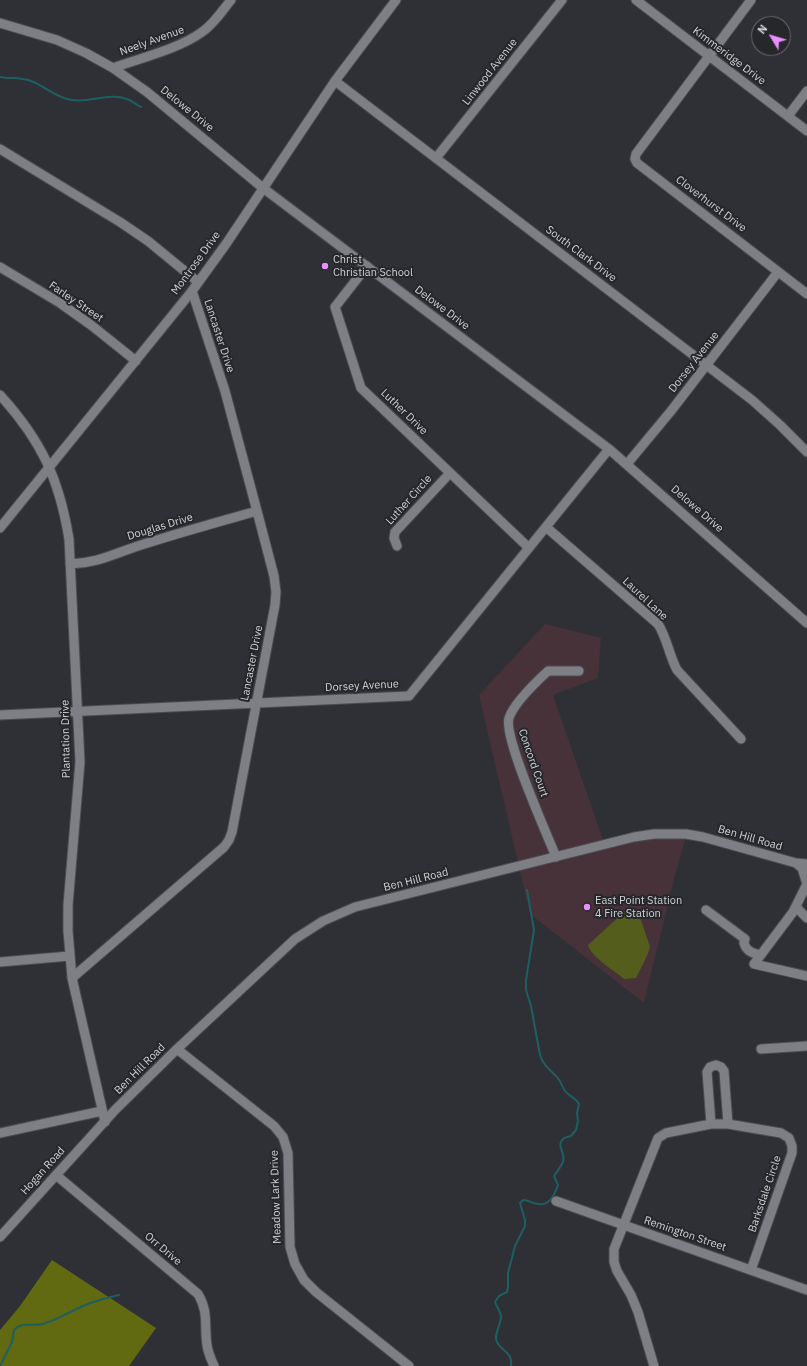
<!DOCTYPE html>
<style>
body{margin:0}
#map{position:relative;width:807px;height:1366px;overflow:hidden;background:#2f3035;font-family:"IBM Plex Sans",sans-serif}
canvas{display:block}
.north{position:absolute;left:751px;top:16px;width:40px;height:40px;box-sizing:border-box;background:#26272b;border:1px solid #6b6b6f;border-radius:50%;rotate:308deg;font-size:11px;font-weight:700;line-height:16px;text-align:center;color:#d2d2d5}
.north::after{content:'';display:block;margin:auto;width:14px;height:18px;background:#ea8dfd;clip-path:polygon(50% 0,100% 100%,50% 72%,0 100%)}
</style>
<div id="map">
<canvas width="807" height="1366"></canvas>
<div class="north">N</div>
</div>
<script>
const context = document.querySelector('canvas').getContext('2d');
context.lineJoin = 'round';
function paint(path, color) { context.fillStyle = color; context.fill(path, 'evenodd'); }
function stroke(path, color, width, dash) { context.strokeStyle = color; context.lineWidth = width; context.lineCap = dash ? 'butt' : 'round'; context.setLineDash(dash || []); context.stroke(path); }
function write(font, color, halo, rows, align = 'center') {
  context.font = font + ' "IBM Plex Sans",sans-serif'; context.lineWidth = 4; context.setLineDash([]); context.textBaseline = 'middle'; context.strokeStyle = halo; context.fillStyle = color; for (const [text, x, y, turn = 0] of rows) {
    context.save(); context.translate(x, y); context.rotate((+turn || 0) * Math.PI / 180); context.textAlign = isNaN(turn) ? turn : align; if (halo) context.strokeText(text, 0, 0); context.fillText(text, 0, 0); context.restore();
  }
}
paint(new Path2D(`
 M 545,624 L 601,638 L 598,678 L 553,695 L 603,840 L 687,833 L 674,879 L 644,1003 L 530,914 L 479,695 Z`), '#463238');
paint(new Path2D(`
 M 630,910 L 641,920 L 650,947 L 647,956 L 636,978 L 624,979 C 615,971 590,956 588,945 L 623,913 Z`), '#555d1c');
paint(new Path2D(`
 M 52,1260 L 156,1328 L 129,1366 L 0,1366 L 0,1330 L 20,1306 Z`), '#616a11');
stroke(new Path2D(`
 M 0,77 C 10,79 20,77 31,81 C 45,86 56,98 72,100 C 91,103 109,92 127,99 C 132,101 137,105 141,107
 M 0,1366 L 12,1342 L 14,1330 C 24,1320 34,1328 46,1323 C 59,1319 71,1311 83,1306 C 94,1301 107,1298 119,1295
 M 511,1366 C 513,1352 502,1352 497,1342 C 493,1335 501,1325 501,1317 C 501,1312 497,1308 495,1302 L 499,1296 L 507,1292 L 508,1287 L 508,1273 L 515,1246 L 525,1226 L 525,1220 L 520,1203 L 523,1200 C 529,1200 533,1204 539,1204 C 550,1206 555,1193 558,1185 L 554,1176 C 557,1172 561,1166 563,1162 C 566,1152 555,1146 564,1138 L 571,1136 L 576,1130 L 578,1121 L 577,1113 L 579,1104 C 576,1098 569,1096 565,1091 C 562,1087 561,1081 557,1077 C 550,1070 543,1065 540,1055 L 531,1006 L 526,990 L 526,980 L 534,930 L 527,890`), '#1d5f62', 2);
const minor = new Path2D(`
 M 636,0 L 807,131
 M 751,0 L 636,154 L 635,159 L 637,163 L 807,294
 M 0,23 L 57,40 L 86,53 L 113,68 L 147,92 L 263,188 L 609,449 L 807,623
 M 113,68 C 140,58 179,49 202,32 C 214,24 222,11 231,0
 M 335,81 L 752,400 L 780,425 L 807,452
 M 788,116 L 807,91
 M 0,149 L 120,222 L 148,241 L 198,282
 M 436,158 L 562,0
 M 367,266 L 335,307 L 361,388 L 529,548
 M 0,267 L 60,303 L 91,325 L 136,361
 M 0,395 C 41,440 59,478 69,539 L 80,762 L 68,905 L 68,931 L 72,978 L 105,1122
 M 627,464 L 671,411 L 778,272
 M 546,527 L 658,624 C 667,638 669,655 677,670 L 741,739
 M 0,528 L 192,291 L 226,244 L 335,81 L 396,0
 M 397,546 L 394,538 L 395,532 L 450,473
 M 70,564 C 98,563 113,554 138,546 C 178,533 218,522 257,511
 M 0,715 L 409,696 L 609,449
 M 556,857 C 547,834 503,737 509,718 C 514,703 536,682 548,671 L 579,671
 M 796,863 L 802,868 L 807,884
 M 807,884 L 793,912 L 754,964 L 807,976
 M 796,907 L 807,918
 M 706,910 L 745,939 L 744,943 C 746,951 752,953 760,955
 M 0,962 L 70,956
 M 72,978 L 224,847 L 229,840 L 232,832 L 275,605 L 276,592 L 274,576 L 257,511 L 225,391 L 192,291
 M 177,1049 L 274,1126 L 283,1137 L 288,1153 L 290,1247 L 295,1264 L 304,1280 L 316,1292 L 409,1366
 M 761,1049 L 807,1046
 M 711,1124 L 707,1072 L 710,1067 L 716,1065 L 721,1067 L 724,1071 L 728,1124
 M 0,1133 L 102,1111
 M 56,1175 L 198,1294 C 209,1312 204,1326 207,1345 C 208,1353 211,1359 214,1366
 M 556,1201 L 807,1290
 M 0,1237 L 115,1110 L 177,1049 L 295,939 L 323,921 L 355,907 L 634,837 L 654,834 L 686,834 L 703,837 L 796,863 L 807,864
 M 654,1366 L 638,1312 L 631,1295 L 617,1271 L 614,1262 L 614,1249 L 658,1138 L 666,1133 L 711,1124 L 728,1124 L 781,1133 L 789,1138 L 792,1146 L 792,1153 L 751,1270`);
stroke(minor, '#4c4c50', 11);
stroke(minor, '#7e7f84', 9);
for (const [x, y, r, color] of [
 [325,266,4,"#ea8dfd"],
 [587,907,4,"#ea8dfd"]
]) { const dot = new Path2D(); dot.arc(x, y, r, 0, 2 * Math.PI); context.fillStyle = color; context.fill(dot); stroke(dot, '#26272b', 1.5); }
write('11px', '#d2d2d5', '#26272b', [
 ["Neely Avenue",152,41,-20],
 ["Kimmeridge Drive",729,56,37],
 ["Linwood Avenue",490,72,-52],
 ["Delowe Drive",187,109,39],
 ["Cloverhurst Drive",711,204,37],
 ["South Clark Drive",581,254,37],
 ["Montrose Drive",196,263,-54],
 ["Farley Street",76,302,34],
 ["Delowe Drive",442,308,37],
 ["Lancaster Drive",219,336,72],
 ["Dorsey Avenue",694,362,-52],
 ["Luther Drive",404,412,44],
 ["Luther Circle",409,500,-48],
 ["Delowe Drive",697,509,41],
 ["Douglas Drive",160,527,-17],
 ["Laurel Lane",645,599,43],
 ["Lancaster Drive",252,663,-79],
 ["Dorsey Avenue",362,686,-3],
 ["Plantation Drive",66,739,-91],
 ["Concord Court",533,763,71],
 ["Ben Hill Road",750,838,16],
 ["Ben Hill Road",416,880,-14],
 ["Ben Hill Road",140,1069,-45],
 ["Hogan Road",43,1171,-48],
 ["Barksdale Circle",765,1194,-71],
 ["Meadow Lark Drive",276,1197,-92],
 ["Remington Street",685,1234,19],
 ["Orr Drive",163,1249,40]
]);
write('11px', '#d2d2d5', '#26272b', [
 ["Christ",333,260],
 ["Christian School",333,273],
 ["East Point Station",595,901],
 ["4 Fire Station",595,914]
], 'left');
</script>
